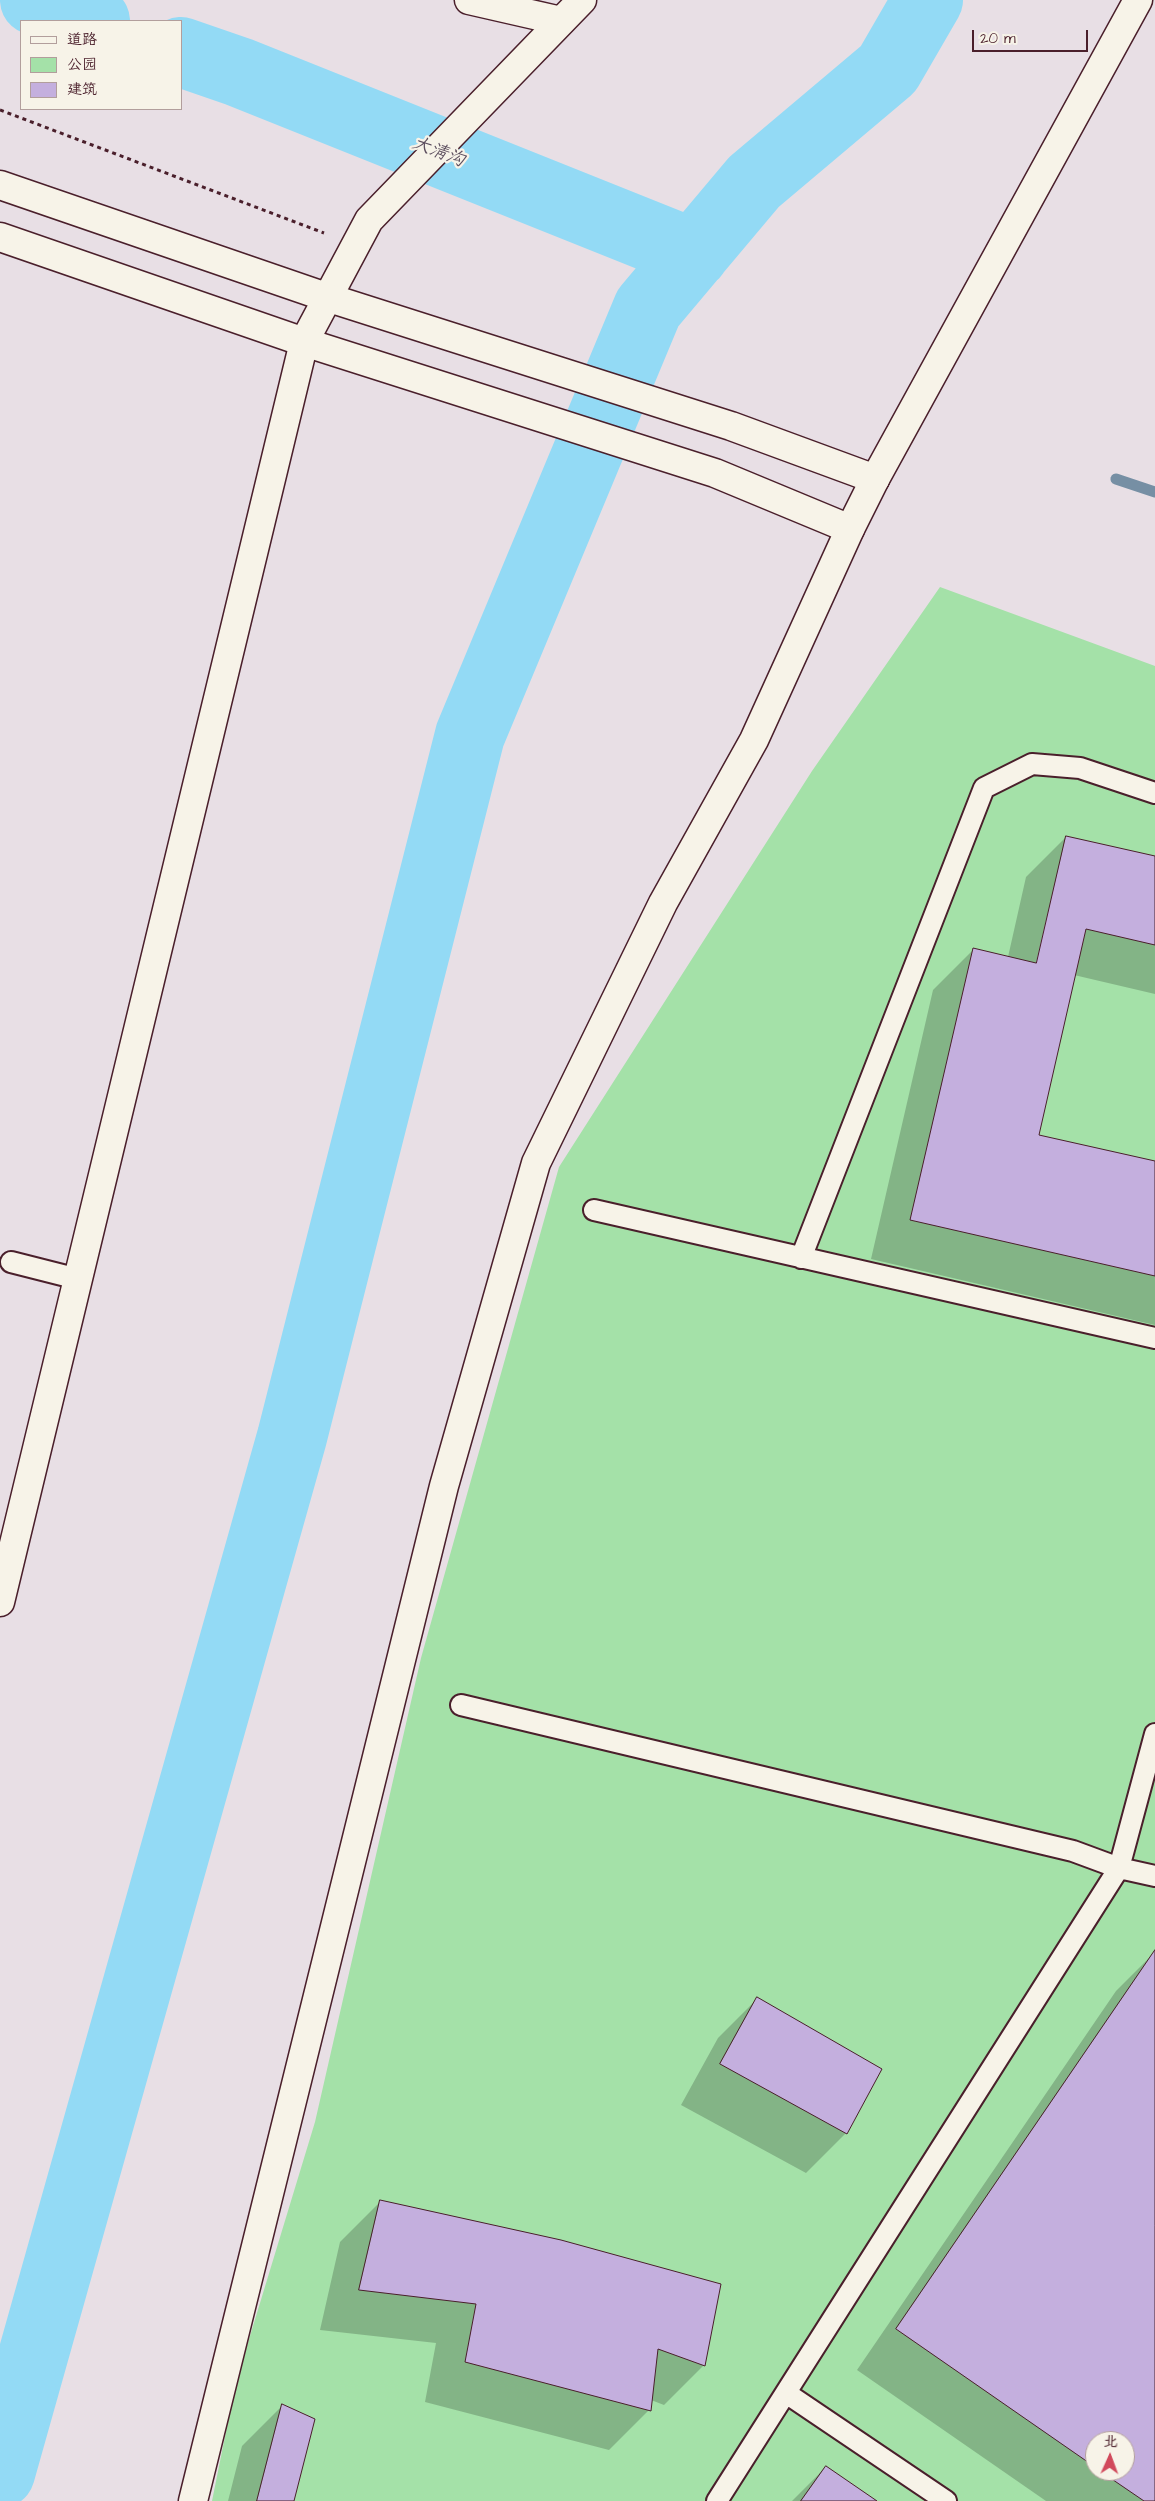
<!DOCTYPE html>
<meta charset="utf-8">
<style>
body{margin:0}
#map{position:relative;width:1155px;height:2501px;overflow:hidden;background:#e8dfe5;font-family:"Architects Daughter","LXGW WenKai TC",sans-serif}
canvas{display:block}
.legend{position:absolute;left:20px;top:20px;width:162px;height:90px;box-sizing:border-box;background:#f7f3e8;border:1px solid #b29e9c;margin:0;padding:6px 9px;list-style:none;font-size:15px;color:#4a1f2b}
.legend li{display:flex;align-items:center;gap:10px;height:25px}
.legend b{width:25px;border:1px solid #b29e9c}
.north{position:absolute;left:1085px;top:2431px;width:50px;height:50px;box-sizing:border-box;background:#f7f3e8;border:1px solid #b29e9c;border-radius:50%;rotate:2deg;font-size:14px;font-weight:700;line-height:20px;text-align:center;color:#4a1f2b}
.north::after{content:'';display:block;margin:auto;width:18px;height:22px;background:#d1495b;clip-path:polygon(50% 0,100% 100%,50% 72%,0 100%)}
.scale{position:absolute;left:972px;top:30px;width:116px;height:22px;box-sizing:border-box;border:2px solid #4a1f2b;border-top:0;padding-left:6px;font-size:15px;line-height:18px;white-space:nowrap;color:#4a1f2b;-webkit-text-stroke:4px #f7f3e8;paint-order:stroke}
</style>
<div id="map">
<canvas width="1155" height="2501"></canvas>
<ul class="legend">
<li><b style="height:6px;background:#f7f3e8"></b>道路</li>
<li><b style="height:14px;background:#a4e1a8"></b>公园</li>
<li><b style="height:14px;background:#c4afde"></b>建筑</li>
</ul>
<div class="north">北</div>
<div class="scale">20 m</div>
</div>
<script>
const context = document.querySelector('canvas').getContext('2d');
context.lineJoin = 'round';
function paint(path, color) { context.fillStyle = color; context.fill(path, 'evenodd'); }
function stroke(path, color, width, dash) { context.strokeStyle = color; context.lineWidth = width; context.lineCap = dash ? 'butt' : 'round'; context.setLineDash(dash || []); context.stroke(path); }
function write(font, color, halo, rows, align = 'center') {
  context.font = font + ' "Architects Daughter","LXGW WenKai TC",sans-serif'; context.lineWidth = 4.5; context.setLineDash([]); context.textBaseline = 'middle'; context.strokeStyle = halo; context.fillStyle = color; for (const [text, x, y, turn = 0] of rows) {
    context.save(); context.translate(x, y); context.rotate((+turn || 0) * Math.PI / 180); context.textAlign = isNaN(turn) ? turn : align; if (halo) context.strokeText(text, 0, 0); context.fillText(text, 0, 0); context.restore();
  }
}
paint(new Path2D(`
 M 940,587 L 1155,666 L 1155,2501 L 212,2501 L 236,2382 L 315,2122 L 421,1658 L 559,1167 L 812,771 ZM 1095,2441 L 1125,2441 L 1125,2471 L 1095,2471 Z`), '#a4e1a8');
paint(new Path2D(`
 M 1066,837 L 1155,857 L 1155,994 L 1074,975 L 1037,1135 L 1155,1162 L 1155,1325 L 871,1259 L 933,990 L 973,950 L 1008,957 L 1026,877 Z
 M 1155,1952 L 1155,2501 L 1046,2501 L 857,2370 L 1116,1991 ZM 1095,2441 L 1125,2441 L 1125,2471 L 1095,2471 Z
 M 758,1998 L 846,2133 L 806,2173 L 681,2105 L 718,2038 Z
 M 380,2202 L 704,2365 L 664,2405 L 651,2400 L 649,2410 L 609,2450 L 425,2402 L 436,2343 L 320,2330 L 340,2242 Z
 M 282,2406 L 293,2501 L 228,2501 L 242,2446 Z
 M 826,2467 L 875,2501 L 792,2501 Z`), '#0003');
stroke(new Path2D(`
 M 1116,479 L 1155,492`), '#768fa4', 11);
stroke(new Path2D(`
 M 35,0 L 95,21
 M 181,52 L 239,72 L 694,254
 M 0,2473 L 292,1437 L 470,735 L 648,308 L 754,182 L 888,69 L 928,0`), '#93daf5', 70);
const building = new Path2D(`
 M 1066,836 L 1155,856 L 1155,945 L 1086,929 L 1039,1135 L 1155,1161 L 1155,1276 L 910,1220 L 973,948 L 1036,963 Z
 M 1155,1950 L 1155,2501 L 1144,2501 L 1100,2471 L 1125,2471 L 1125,2441 L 1095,2441 L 1095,2467 L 896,2329 Z
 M 757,1997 L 882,2069 L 847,2134 L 720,2064 Z
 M 380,2200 L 561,2240 L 721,2284 L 705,2366 L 658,2349 L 651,2411 L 465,2362 L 476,2304 L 359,2290 Z
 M 282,2404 L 315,2419 L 294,2501 L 257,2501 Z
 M 826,2466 L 877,2501 L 801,2501 Z`);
paint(building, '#c4afde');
stroke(building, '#4a1f2b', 1);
const service = new Path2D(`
 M 594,1210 L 1155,1338
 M 801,1258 L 984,788 L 1032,764 L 1080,768 L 1155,793
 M 11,1262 L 78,1279
 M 461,1705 L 1073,1851 L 1119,1868 L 1155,1734
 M 786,2393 L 946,2501
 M 717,2501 L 1119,1868 L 1155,1876`);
const minor = new Path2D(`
 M 469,0 L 561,21`);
const tertiary = new Path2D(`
 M 0,1602 L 304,342
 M 193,2501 L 444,1486 L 536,1163 L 663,903 L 754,740 L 850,529 L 875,479`);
const secondary = new Path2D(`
 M 304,342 L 369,220 L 582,0
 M 875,479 L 1138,0`);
const primary = new Path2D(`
 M 0,185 L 326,297 L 731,426 L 875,479
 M 0,237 L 304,342 L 715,473 L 850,529`);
stroke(service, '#4a1f2b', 24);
stroke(minor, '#4a1f2b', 31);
stroke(tertiary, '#4a1f2b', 31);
stroke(secondary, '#4a1f2b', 31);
stroke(primary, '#4a1f2b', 31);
stroke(new Path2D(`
 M 0,110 L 324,233`), '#4a1f2b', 3, [4, 4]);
stroke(service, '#f7f3e8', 20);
stroke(minor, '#f7f3e8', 28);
stroke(tertiary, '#f7f3e8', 28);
stroke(secondary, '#f7f3e8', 28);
stroke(primary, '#f7f3e8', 28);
write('italic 18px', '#5c4e5e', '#f7f3e8', [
 ["大清沟",438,153,21]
]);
</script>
